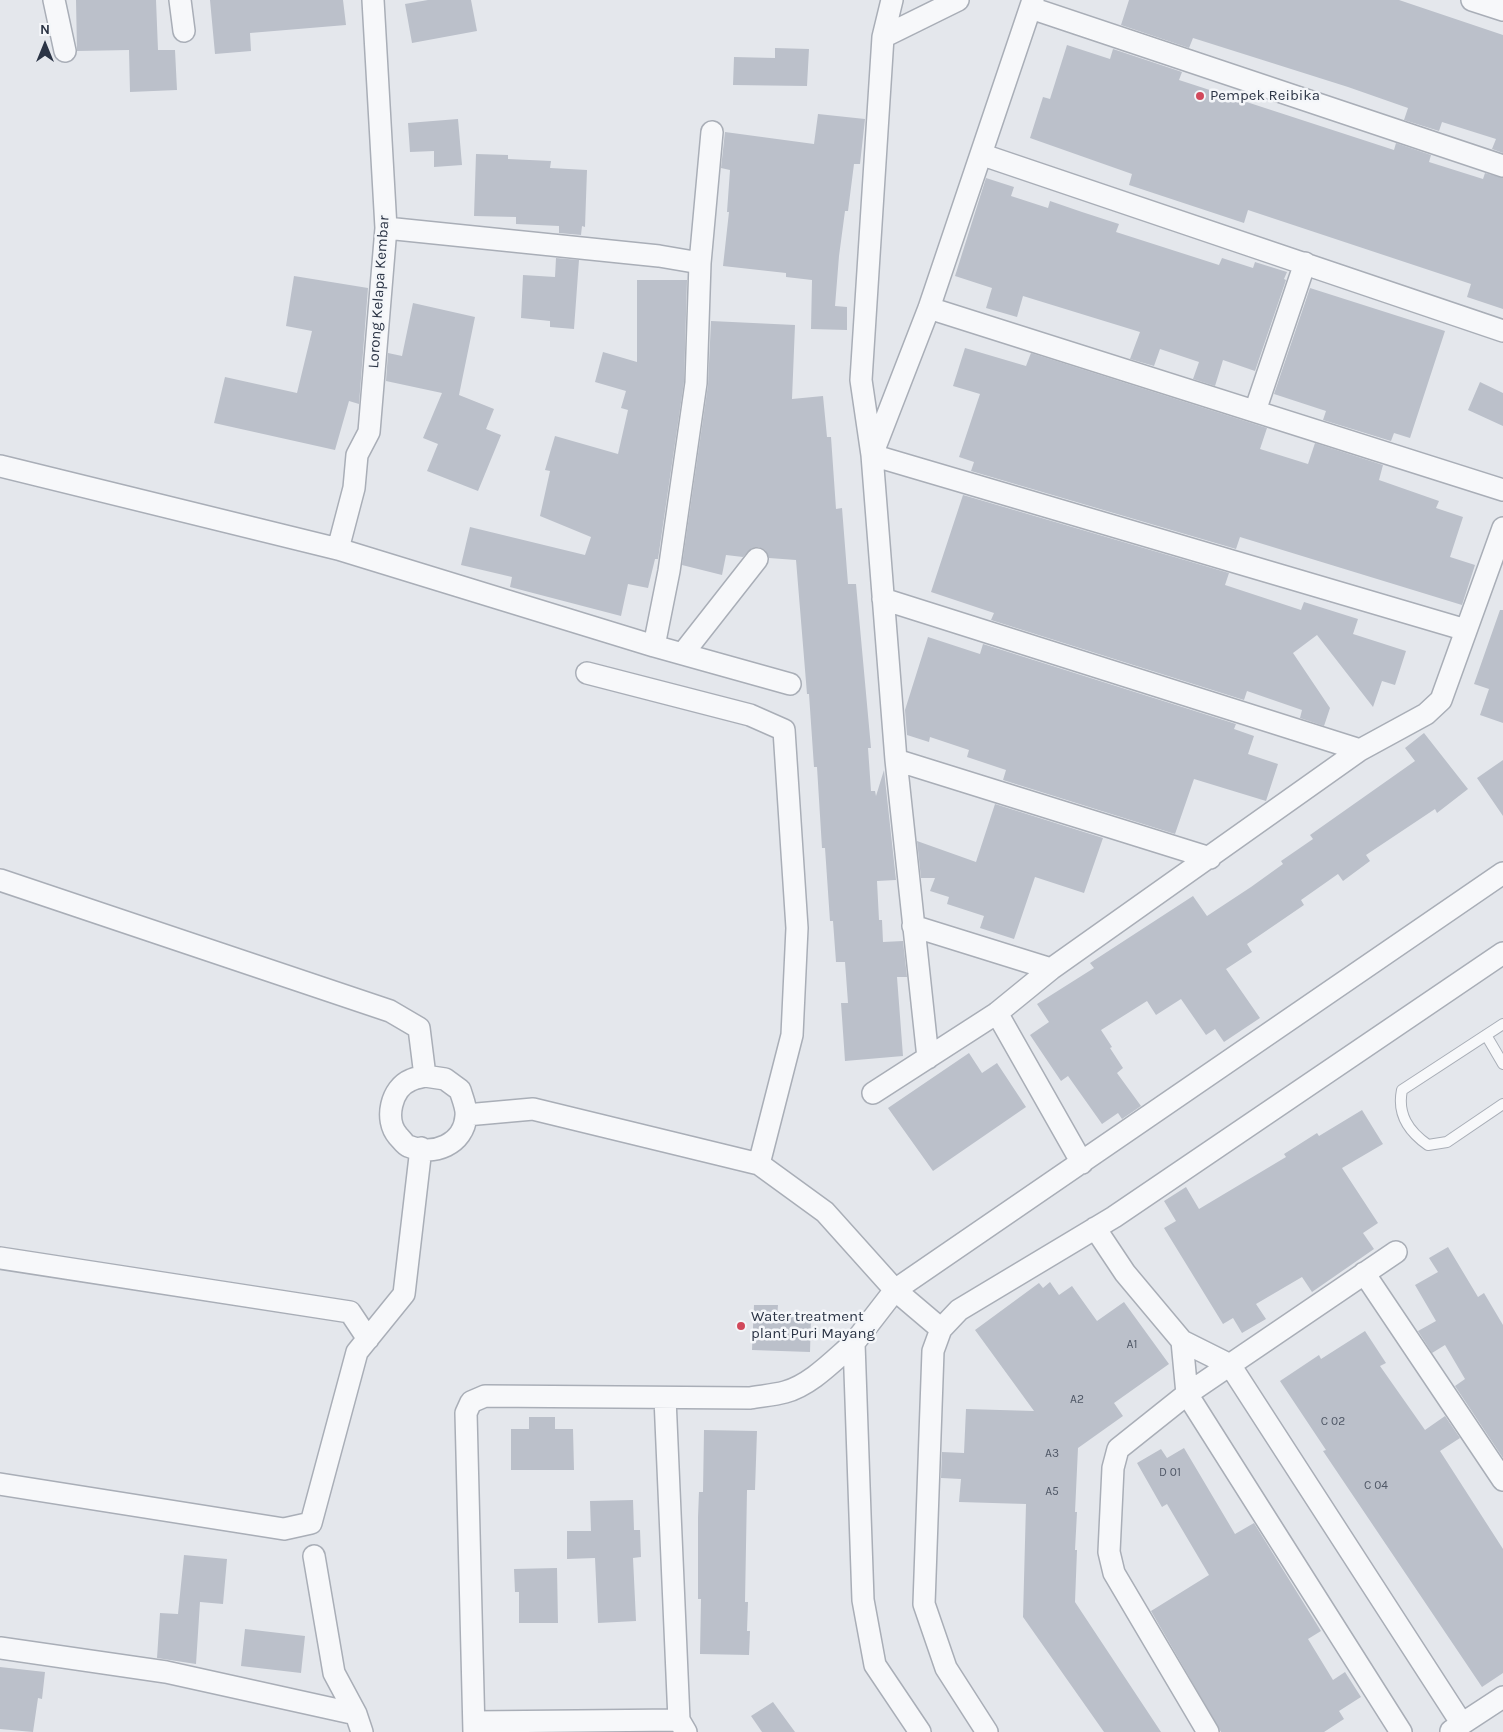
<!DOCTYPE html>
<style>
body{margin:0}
#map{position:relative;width:1503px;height:1732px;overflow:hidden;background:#e4e7ec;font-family:Karla,sans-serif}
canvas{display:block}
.north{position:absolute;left:20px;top:20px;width:50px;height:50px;-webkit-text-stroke:4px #f4f6f9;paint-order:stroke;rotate:0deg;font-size:14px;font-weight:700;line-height:20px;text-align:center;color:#2b3445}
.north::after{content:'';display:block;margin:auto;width:18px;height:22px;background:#2b3445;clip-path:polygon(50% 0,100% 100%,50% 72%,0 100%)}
</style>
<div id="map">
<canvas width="1503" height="1732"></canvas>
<div class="north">N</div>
</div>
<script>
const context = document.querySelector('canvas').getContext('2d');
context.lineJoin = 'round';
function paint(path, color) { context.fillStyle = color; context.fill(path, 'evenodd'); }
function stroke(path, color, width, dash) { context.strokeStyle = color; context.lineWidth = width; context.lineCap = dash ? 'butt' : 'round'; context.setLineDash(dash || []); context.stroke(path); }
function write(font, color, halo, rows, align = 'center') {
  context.font = font + ' Karla,sans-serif'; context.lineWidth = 5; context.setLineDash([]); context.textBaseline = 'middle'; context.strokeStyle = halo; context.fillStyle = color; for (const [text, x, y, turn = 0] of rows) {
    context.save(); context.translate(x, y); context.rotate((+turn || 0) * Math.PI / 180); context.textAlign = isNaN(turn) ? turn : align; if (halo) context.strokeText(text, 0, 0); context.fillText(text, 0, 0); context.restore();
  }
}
paint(new Path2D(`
 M 76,0 L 156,0 L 158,50 L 175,50 L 177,90 L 130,92 L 129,50 L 77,51 Z
 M 210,0 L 343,0 L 346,25 L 250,33 L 251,51 L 215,54 Z
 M 428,0 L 471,0 L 477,31 L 412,43 L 405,4 Z
 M 1129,0 L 1399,0 L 1503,35 L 1503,153 L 1492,149 L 1496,139 L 1442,122 L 1439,131 L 1404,120 L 1408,108 L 1348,87 L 1193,38 L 1189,48 L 1121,25 Z
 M 1067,45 L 1110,59 L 1113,49 L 1182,72 L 1179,80 L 1394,150 L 1396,143 L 1431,155 L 1429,162 L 1483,179 L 1485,173 L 1503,178 L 1503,309 L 1467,297 L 1471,284 L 1248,210 L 1244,223 L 1129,185 L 1132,174 L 1030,138 L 1043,97 L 1050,99 Z
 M 775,48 L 809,49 L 807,86 L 733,85 L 734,57 L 775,58 Z
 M 818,114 L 865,119 L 860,164 L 854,164 L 848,211 L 845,211 L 839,256 L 835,306 L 847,307 L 847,330 L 811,329 L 812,280 L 786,277 L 786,273 L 723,266 L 729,212 L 727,212 L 730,170 L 721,168 L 725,132 L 814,144 Z
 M 458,119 L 462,165 L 434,167 L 434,151 L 410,152 L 408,123 Z
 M 476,154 L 508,155 L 508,159 L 551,161 L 550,168 L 587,170 L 585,227 L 582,226 L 581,235 L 559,233 L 559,226 L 516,224 L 516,217 L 474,216 Z
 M 986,178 L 1014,187 L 1011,196 L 1048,208 L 1050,201 L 1082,212 L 1119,224 L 1116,232 L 1219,265 L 1222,258 L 1253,268 L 1255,262 L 1287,272 L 1284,279 L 1286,280 L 1255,371 L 1223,360 L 1215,386 L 1193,379 L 1199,362 L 1160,349 L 1154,366 L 1130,359 L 1140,332 L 1023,296 L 1017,317 L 986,308 L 992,288 L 955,276 Z
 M 556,258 L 579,260 L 574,329 L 550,327 L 550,321 L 521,318 L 523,275 L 555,277 Z
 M 294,276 L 368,288 L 359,404 L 349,401 L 335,450 L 214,423 L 225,377 L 297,393 L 312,331 L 286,326 Z
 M 637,280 L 687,280 L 684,382 L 658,559 L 655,559 L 648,588 L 628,584 L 621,616 L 510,587 L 512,577 L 461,565 L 470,527 L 585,555 L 591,537 L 540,516 L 550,471 L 545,470 L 555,436 L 618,454 L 628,410 L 621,408 L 626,391 L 595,382 L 603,352 L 637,362 Z
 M 1310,288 L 1445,331 L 1410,438 L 1394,433 L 1391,441 L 1323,420 L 1326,411 L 1274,394 Z
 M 413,303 L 475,317 L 459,395 L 494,409 L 486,429 L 501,435 L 478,491 L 427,471 L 438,444 L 423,438 L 442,393 L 386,381 L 388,353 L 402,356 Z
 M 711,321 L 795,325 L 792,399 L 823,396 L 827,437 L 831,437 L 836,509 L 842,508 L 848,584 L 856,584 L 871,748 L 868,748 L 871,791 L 875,791 L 876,796 L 884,770 L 896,880 L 877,881 L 879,920 L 882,920 L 883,942 L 903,941 L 907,977 L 897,977 L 903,1056 L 845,1061 L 841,1003 L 848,1003 L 845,962 L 836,962 L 833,921 L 830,921 L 825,848 L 822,848 L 817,767 L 814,767 L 809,694 L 807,694 L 796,560 L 769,558 L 765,550 L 758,547 L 752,548 L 743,557 L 726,555 L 722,575 L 682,565 L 708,385 Z
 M 965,348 L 1026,366 L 1031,353 L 1267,428 L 1260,449 L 1308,464 L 1315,443 L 1383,465 L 1379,480 L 1439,501 L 1436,508 L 1463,517 L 1450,557 L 1475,565 L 1462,605 L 1240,537 L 1236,549 L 971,471 L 974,462 L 959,457 L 980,394 L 953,386 Z
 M 1480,382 L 1503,393 L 1503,426 L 1468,410 Z
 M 963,495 L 1229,573 L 1225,585 L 1301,610 L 1304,602 L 1358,619 L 1353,634 L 1406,651 L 1395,685 L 1382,681 L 1373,707 L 1317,635 L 1293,653 L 1330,708 L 1324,726 L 1300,718 L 1302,710 L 1247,691 L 1244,700 L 991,620 L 994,613 L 931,592 Z
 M 1500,610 L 1503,610 L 1503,723 L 1480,715 L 1489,689 L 1474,684 Z
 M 928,637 L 980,654 L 983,644 L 1236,724 L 1234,729 L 1254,736 L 1248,754 L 1278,764 L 1266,801 L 1194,779 L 1175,834 L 1003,780 L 1006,770 L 967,757 L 969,750 L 930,737 L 929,742 L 907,735 L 905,710 Z
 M 1424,733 L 1468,789 L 1437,813 L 1435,809 L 1366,855 L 1370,861 L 1343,881 L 1338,874 L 1301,900 L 1304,905 L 1247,944 L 1252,952 L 1226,969 L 1260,1018 L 1224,1042 L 1215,1029 L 1206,1035 L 1181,999 L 1156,1015 L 1147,1001 L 1101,1030 L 1112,1047 L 1110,1048 L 1123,1068 L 1117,1073 L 1141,1106 L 1122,1119 L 1118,1113 L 1102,1124 L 1068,1076 L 1061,1081 L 1030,1035 L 1049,1022 L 1037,1004 L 1094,968 L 1090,963 L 1193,896 L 1207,916 L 1251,887 L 1283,864 L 1281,861 L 1313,839 L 1310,835 L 1415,761 L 1405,748 Z
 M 1503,760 L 1503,816 L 1477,778 Z
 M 995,804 L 1103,838 L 1084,893 L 1035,877 L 1014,939 L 980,928 L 984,916 L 947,904 L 949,897 L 930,891 L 935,878 L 921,878 L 917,841 L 976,862 Z
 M 969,1053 L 982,1073 L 997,1063 L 1026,1107 L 933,1171 L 888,1108 Z
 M 1362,1110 L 1383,1144 L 1342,1168 L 1378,1223 L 1363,1233 L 1374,1249 L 1312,1292 L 1302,1277 L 1256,1304 L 1266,1319 L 1242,1333 L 1233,1318 L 1223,1324 L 1164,1228 L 1176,1221 L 1164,1201 L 1186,1187 L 1199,1209 L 1286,1157 L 1284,1154 L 1317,1133 L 1319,1136 Z
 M 1448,1247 L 1478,1297 L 1484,1293 L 1503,1325 L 1503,1458 L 1455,1386 L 1465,1379 L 1445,1345 L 1432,1353 L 1418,1331 L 1436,1321 L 1415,1285 L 1438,1272 L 1429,1258 Z
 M 1050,1282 L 1059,1295 L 1072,1286 L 1097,1321 L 1124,1302 L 1169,1364 L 1114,1403 L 1123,1416 L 1078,1448 L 1075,1512 L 1077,1512 L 1075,1550 L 1077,1550 L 1075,1602 L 1161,1732 L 1104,1732 L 1023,1617 L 1026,1504 L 959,1502 L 961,1479 L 941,1478 L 942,1452 L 964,1453 L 966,1409 L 1034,1411 L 975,1330 L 1039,1283 L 1043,1288 Z
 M 754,1305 L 778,1305 L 777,1317 L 811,1317 L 810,1352 L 752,1350 Z
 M 1365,1331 L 1386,1363 L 1380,1366 L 1425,1430 L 1445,1416 L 1460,1438 L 1440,1451 L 1503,1549 L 1503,1673 L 1482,1687 L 1323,1451 L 1326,1450 L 1280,1381 L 1319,1355 L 1321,1359 Z
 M 529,1417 L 555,1417 L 555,1429 L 573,1429 L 574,1470 L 511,1470 L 511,1429 L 529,1429 Z
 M 704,1430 L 757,1431 L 755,1490 L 747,1490 L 745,1602 L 748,1602 L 747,1631 L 750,1631 L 749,1655 L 700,1654 L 701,1599 L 698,1599 L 698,1517 L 699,1492 L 703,1492 Z
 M 1184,1448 L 1235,1534 L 1254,1523 L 1321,1631 L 1308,1639 L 1333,1680 L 1345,1672 L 1361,1697 L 1339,1711 L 1344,1719 L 1324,1732 L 1221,1732 L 1151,1611 L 1209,1575 L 1167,1504 L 1162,1507 L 1137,1463 L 1161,1449 L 1167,1458 Z
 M 633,1500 L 634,1530 L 640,1530 L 641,1557 L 633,1558 L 636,1621 L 598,1623 L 595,1558 L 567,1559 L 567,1531 L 591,1531 L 590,1501 Z
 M 184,1555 L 227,1559 L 223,1604 L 200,1602 L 196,1664 L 157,1658 L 160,1613 L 178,1614 Z
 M 557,1568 L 558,1623 L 519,1623 L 519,1592 L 515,1592 L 514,1569 Z
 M 245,1629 L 305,1636 L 301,1673 L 241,1666 Z
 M 0,1667 L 45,1672 L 42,1699 L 38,1698 L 33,1732 L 0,1729 Z
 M 773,1702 L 795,1732 L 762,1732 L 751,1716 Z`), '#bbc0ca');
const lane = new Path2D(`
 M 1503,1024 L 1402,1090 C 1397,1114 1408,1131 1428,1145 L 1447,1142 L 1503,1104
 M 1486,1035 L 1503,1064`);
const street = new Path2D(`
 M 54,0 L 65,51
 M 180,0 L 184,31
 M 892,0 L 883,37 L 861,380 L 872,455 L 896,760 L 928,1058
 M 1033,0 L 929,308 L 872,455 L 1466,630
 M 1472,0 L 1503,10
 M 1031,8 L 1503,166
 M 883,37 L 958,0
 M 983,155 L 1503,331
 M 386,228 L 659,256 L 700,263
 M 929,308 L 1503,490
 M 1255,411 L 1305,263
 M 0,466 L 338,549 L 654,646 L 790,684
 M 338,549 L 354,488 L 357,455 L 369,432 L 386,228 L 373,0
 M 883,599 L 1360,750
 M 654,646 L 669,571 L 696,383 L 700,263 L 712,132
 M 684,652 L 757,559
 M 587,673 L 750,715 L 784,730 L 797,928 L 792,1035 L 759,1164
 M 896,760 L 1210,858
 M 0,880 L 390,1011 L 419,1028 L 425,1076
 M 913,926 L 1051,969
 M 997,1013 L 1082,1163
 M 425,1076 L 445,1079 L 460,1090 C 462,1097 467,1108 466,1116 C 464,1144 434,1157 408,1146 C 405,1145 401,1139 398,1136 C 384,1120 391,1088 411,1080 C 415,1078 421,1077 425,1076 Z
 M 873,1093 L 997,1013 L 1051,969 L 1360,750 L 1426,714 L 1441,700 L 1503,528
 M 466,1115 L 533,1109 L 759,1164 L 825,1212 L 895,1290 L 941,1329
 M 1095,1228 L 1125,1273 L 1182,1341 L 1230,1365 L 1462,1724
 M 0,1258 L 350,1312 L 368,1339
 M 1364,1273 L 1503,1480
 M 1182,1341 L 1187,1394 L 1401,1732
 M 665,1398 L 679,1720 L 686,1732
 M 0,1484 L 284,1529 L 311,1523 L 357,1352 L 404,1294 L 421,1148
 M 314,1556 L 334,1673 L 356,1714 L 362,1732
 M 0,1648 L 166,1672 L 356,1714
 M 474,1722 L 679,1720
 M 1451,1731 L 1503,1697
 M 474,1732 L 466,1413 L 471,1402 L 485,1396 L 750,1398 C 761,1396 774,1395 785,1392 C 811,1385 834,1360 854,1343
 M 920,1732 L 875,1665 L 863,1600 L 854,1343 L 895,1290 L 1503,873
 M 987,1732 L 946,1668 L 924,1604 L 933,1351 L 941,1329 L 959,1310 L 1114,1217 L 1503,953
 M 1208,1732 L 1114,1573 L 1109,1552 L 1113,1468 L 1118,1449 L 1187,1394 L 1396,1252`);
stroke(lane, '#a9aeb7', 12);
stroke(street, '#a9aeb7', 24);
stroke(lane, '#f7f8fa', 10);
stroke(street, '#f7f8fa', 21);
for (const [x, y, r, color] of [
 [1200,96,5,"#d1495b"],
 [741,1326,5,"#d1495b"]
]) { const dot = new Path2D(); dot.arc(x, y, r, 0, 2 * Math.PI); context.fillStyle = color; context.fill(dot); stroke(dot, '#f4f6f9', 2); }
write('12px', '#4f5766', null, [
 ["A1",1132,1345],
 ["A2",1077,1400],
 ["C 02",1333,1422],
 ["A3",1052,1454],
 ["D 01",1170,1473],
 ["C 04",1376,1486],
 ["A5",1052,1492]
]);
write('15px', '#2b3445', '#f4f6f9', [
 ["Pempek Reibika",1210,96],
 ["Water treatment",751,1317],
 ["plant Puri Mayang",751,1334]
], 'left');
write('15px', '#2b3445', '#f4f6f9', [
 ["Lorong Kelapa Kembar",379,292,-86]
]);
</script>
